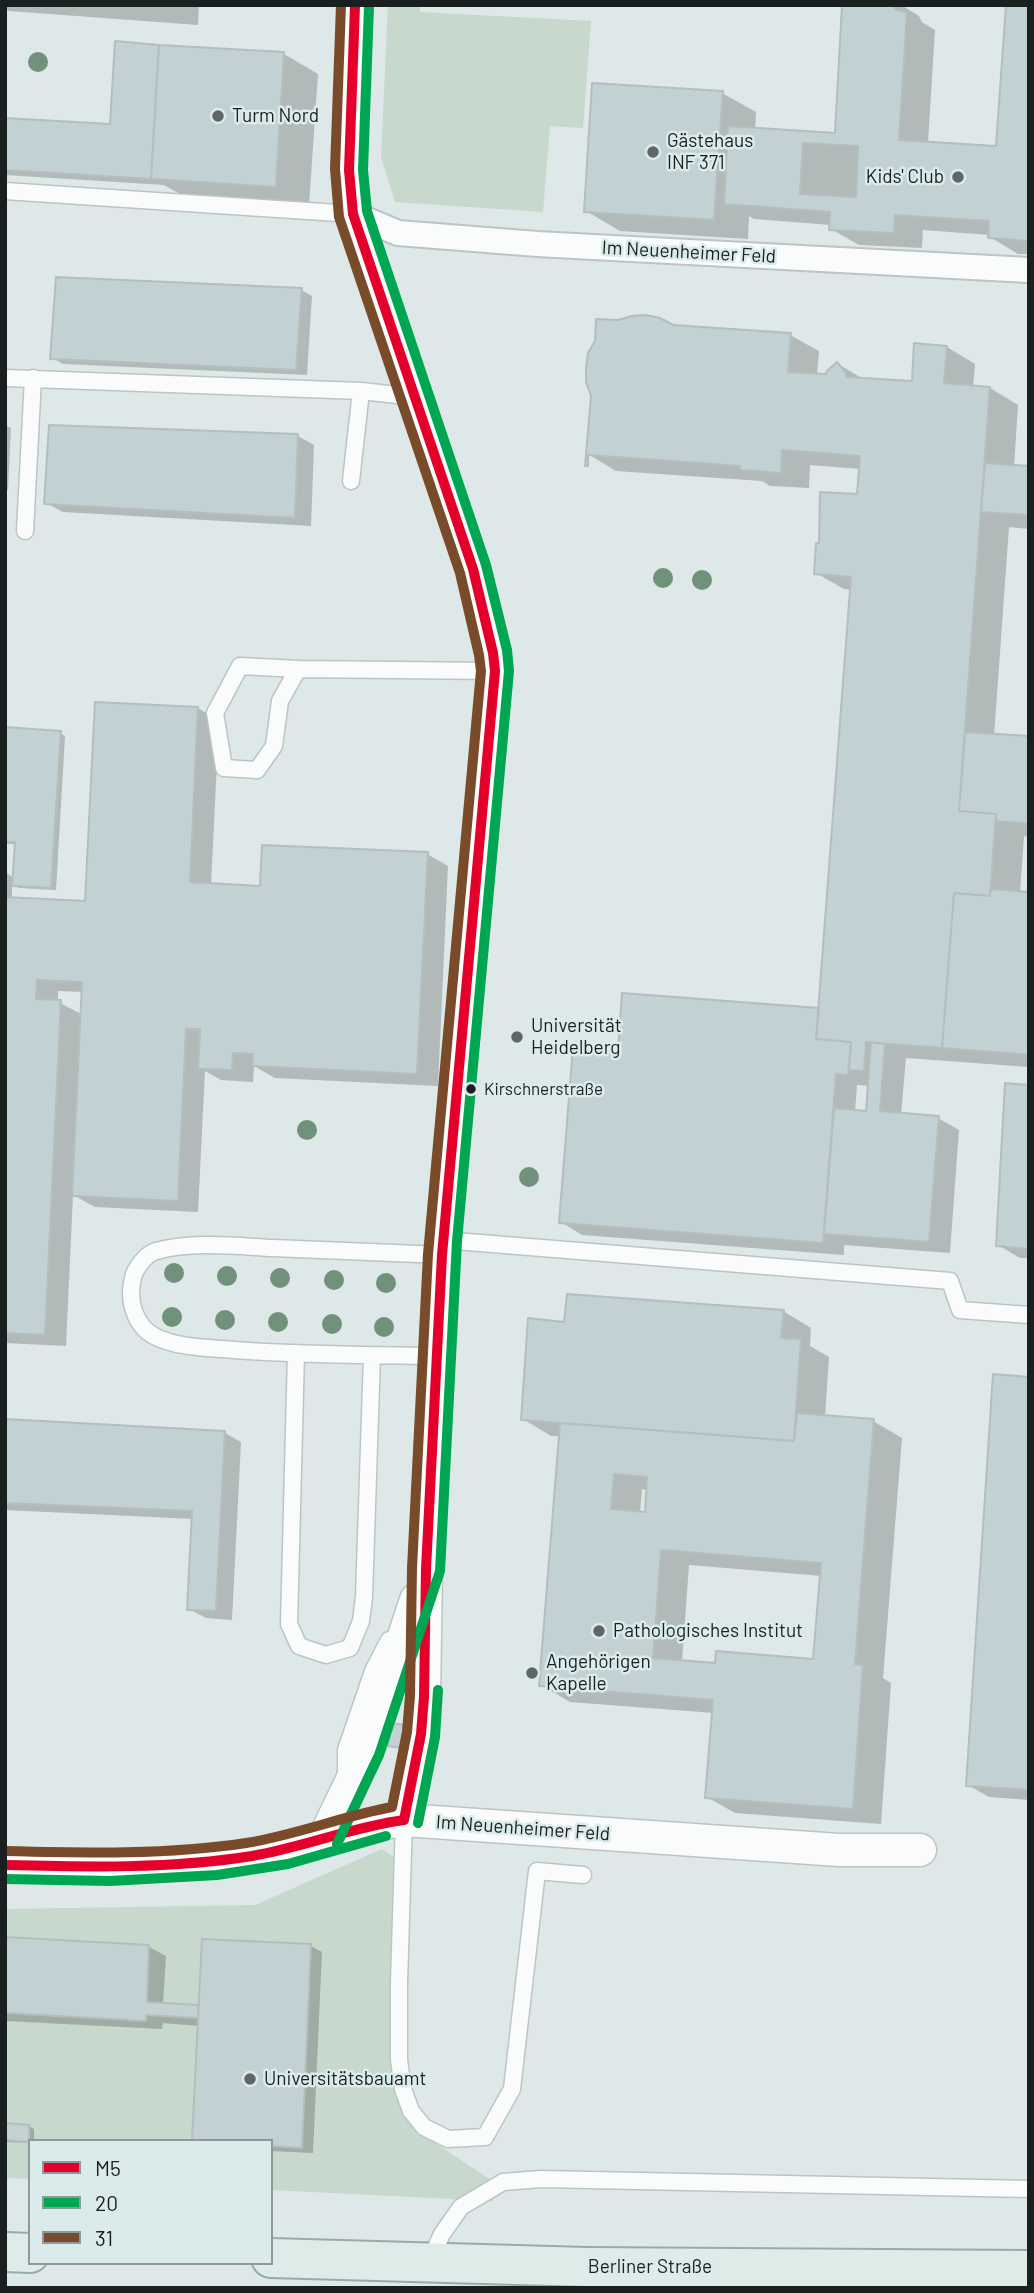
<!DOCTYPE html>
<meta charset="utf-8">
<style>
body{margin:0}
#map{position:relative;width:1034px;height:2293px;overflow:hidden;background:#dee8e8;font-family:Barlow,sans-serif}
canvas{display:block}
.frame{position:absolute;inset:0;border:7px solid #1a201f;pointer-events:none}
.legend{position:absolute;left:28px;top:2139px;width:245px;height:126px;box-sizing:border-box;background:#dbebeb;border:2px solid #8e9a99;margin:0;padding:9px 12px;list-style:none;font-size:21px;color:#1a201f}
.legend li{display:flex;align-items:center;gap:14px;height:35px}
.legend b{width:35px;border:2px solid #8e9a99}
</style>
<div id="map">
<canvas width="1034" height="2293"></canvas>
<div class="frame"></div>
<ul class="legend">
<li><b style="height:9px;background:#e4002b"></b>M5</li>
<li><b style="height:9px;background:#00a651"></b>20</li>
<li><b style="height:9px;background:#7a4b2a"></b>31</li>
</ul>
</div>
<script>
const context = document.querySelector('canvas').getContext('2d');
context.lineJoin = 'round';
function paint(path, color) { context.fillStyle = color; context.fill(path, 'evenodd'); }
function stroke(path, color, width, dash) { context.strokeStyle = color; context.lineWidth = width; context.lineCap = dash ? 'butt' : 'round'; context.setLineDash(dash || []); context.stroke(path); }
function write(font, color, halo, rows, align = 'center') {
  context.font = font + ' Barlow,sans-serif'; context.lineWidth = 5; context.setLineDash([]); context.textBaseline = 'middle'; context.strokeStyle = halo; context.fillStyle = color; for (const [text, x, y, turn = 0] of rows) {
    context.save(); context.translate(x, y); context.rotate((+turn || 0) * Math.PI / 180); context.textAlign = isNaN(turn) ? turn : align; if (halo) context.strokeText(text, 0, 0); context.fillText(text, 0, 0); context.restore();
  }
}
paint(new Path2D(`
 M 388,5 L 420,5 L 420,12 L 591,21 L 583,128 L 550,126 L 543,212 L 395,202 L 381,157 Z
 M 382,1849 L 394,1857 L 391,1973 L 392,2067 L 429,2139 L 494,2182 L 493,2201 L 271,2190 L 271,2141 L 30,2141 L 30,2179 L 5,2178 L 5,1909 L 255,1905 Z`), '#c7d8cc');
paint(new Path2D(`
 M 5,5 L 199,5 L 198,25 L 9,11 L 5,9 Z
 M 844,5 L 901,5 L 919,16 L 922,22 L 935,30 L 928,143 L 998,148 L 1029,5 L 1029,254 L 1018,254 L 990,237 L 990,235 L 923,230 L 922,248 L 859,245 L 831,229 L 831,225 L 754,219 L 749,216 L 748,239 L 620,231 L 586,211 L 722,93 L 756,112 L 755,130 L 836,135 Z
 M 284,54 L 318,74 L 309,206 L 187,198 L 164,185 L 5,175 L 5,120 L 111,126 Z
 M 301,290 L 312,296 L 307,375 L 63,364 L 52,358 Z
 M 672,327 L 790,335 L 819,351 L 817,375 L 828,376 L 838,364 L 865,380 L 913,383 L 947,347 L 975,364 L 973,387 L 990,388 L 1018,405 L 1014,467 L 1029,468 L 1029,529 L 1009,527 L 994,736 L 1029,738 L 1029,837 L 1024,836 L 1020,893 L 1029,894 L 1029,1067 L 906,1058 L 901,1115 L 938,1118 L 959,1130 L 950,1253 L 844,1245 L 844,1255 L 582,1235 L 561,1222 L 620,1052 L 820,1010 L 852,590 L 844,589 L 816,573 L 821,545 L 859,496 L 861,469 L 810,465 L 809,488 L 770,486 L 762,481 L 616,471 L 588,454 ZM 857,1085 L 870,1086 L 868,1113 L 855,1112 Z
 M 5,425 L 11,428 L 8,490 L 5,489 Z
 M 298,436 L 314,445 L 311,526 L 63,512 L 46,503 Z
 M 198,708 L 219,721 L 211,885 L 262,888 L 427,854 L 448,866 L 438,1086 L 275,1078 L 254,1066 L 253,1082 L 221,1080 L 205,1071 L 198,1212 L 95,1207 L 73,1195 L 66,1346 L 5,1343 L 5,872 L 14,878 L 17,844 L 5,844 L 5,729 L 60,733 L 65,736 L 56,890 L 19,888 L 12,884 L 12,899 L 87,903 ZM 58,991 L 84,992 L 83,1015 L 58,1002 Z
 M 1029,1087 L 1029,1258 L 1020,1258 L 998,1245 Z
 M 783,1311 L 811,1328 L 810,1346 L 829,1357 L 825,1417 L 873,1421 L 902,1438 L 883,1678 L 891,1683 L 881,1824 L 735,1813 L 707,1797 L 714,1713 L 570,1702 L 541,1685 L 560,1436 L 551,1436 L 523,1419 L 565,1324 ZM 642,1489 L 648,1490 L 646,1514 L 640,1513 ZM 689,1565 L 822,1576 L 815,1661 L 716,1665 L 682,1662 Z
 M 1029,1379 L 1029,1800 L 989,1797 L 968,1785 Z
 M 5,1421 L 225,1433 L 241,1442 L 232,1620 L 206,1618 L 189,1609 L 194,1519 L 5,1510 Z
 M 5,1939 L 149,1947 L 166,1956 L 163,2005 L 200,2008 L 311,1946 L 322,1952 L 313,2153 L 271,2151 L 271,2141 L 199,2026 L 163,2023 L 162,2029 L 5,2021 Z
 M 5,2125 L 29,2126 L 34,2129 L 34,2141 L 30,2141 L 30,2143 L 5,2142 Z`), '#0003');
const building = new Path2D(`
 M 842,5 L 893,5 L 896,10 L 907,12 L 899,140 L 996,146 L 1006,5 L 1029,5 L 1029,241 L 988,238 L 989,221 L 895,215 L 894,233 L 829,230 L 830,212 L 724,204 L 728,126 L 835,133 Z
 M 115,41 L 159,45 L 151,179 L 5,170 L 5,118 L 110,124 Z
 M 159,45 L 284,52 L 276,187 L 151,179 Z
 M 592,83 L 723,91 L 714,220 L 584,212 Z
 M 803,143 L 858,146 L 856,197 L 800,194 Z
 M 56,277 L 302,288 L 296,370 L 50,359 Z
 M 646,315 L 660,318 L 673,325 L 791,333 L 788,372 L 826,374 L 827,371 L 837,362 L 846,373 L 846,377 L 912,381 L 914,343 L 947,346 L 944,383 L 990,387 L 959,811 L 996,814 L 990,896 L 954,893 L 942,1048 L 866,1042 L 864,1071 L 849,1070 L 851,1042 L 816,1039 L 851,577 L 814,574 L 816,543 L 819,543 L 820,492 L 857,494 L 860,456 L 782,450 L 781,473 L 740,470 L 740,466 L 588,455 L 588,466 L 585,466 L 591,396 L 586,382 L 586,368 L 588,353 L 595,341 L 596,319 L 618,320 L 632,316 Z
 M 49,425 L 298,434 L 295,518 L 44,504 Z
 M 985,463 L 1029,466 L 1029,515 L 981,512 Z
 M 95,702 L 198,707 L 190,882 L 260,886 L 262,845 L 428,852 L 417,1074 L 252,1066 L 253,1054 L 233,1053 L 232,1070 L 198,1069 L 200,1029 L 186,1029 L 178,1201 L 72,1196 L 82,982 L 37,980 L 36,999 L 61,1000 L 45,1335 L 5,1333 L 5,897 L 85,901 Z
 M 5,727 L 61,731 L 51,888 L 12,886 L 15,842 L 5,842 Z
 M 965,732 L 1029,736 L 1029,824 L 996,821 L 996,814 L 959,811 Z
 M 991,889 L 1029,892 L 1029,1055 L 942,1048 L 954,893 L 990,896 Z
 M 622,993 L 819,1008 L 816,1039 L 851,1042 L 848,1075 L 836,1074 L 823,1243 L 559,1223 L 573,1047 L 618,1050 Z
 M 871,1042 L 885,1044 L 880,1111 L 939,1116 L 929,1242 L 824,1234 L 834,1108 L 866,1111 Z
 M 1005,1083 L 1029,1085 L 1029,1249 L 996,1246 Z
 M 567,1294 L 784,1310 L 781,1338 L 801,1339 L 794,1441 L 521,1420 L 528,1318 L 564,1322 Z
 M 993,1374 L 1029,1377 L 1029,1790 L 966,1786 Z
 M 797,1413 L 874,1419 L 855,1664 L 863,1665 L 853,1809 L 705,1798 L 713,1700 L 539,1686 L 560,1423 L 794,1441 ZM 614,1474 L 647,1477 L 645,1512 L 611,1509 ZM 661,1550 L 821,1563 L 813,1659 L 716,1651 L 715,1663 L 653,1658 Z
 M 5,1419 L 225,1431 L 216,1611 L 187,1610 L 192,1511 L 5,1503 Z
 M 391,1723 L 405,1725 L 402,1748 L 388,1746 Z
 M 5,1937 L 149,1945 L 147,2002 L 198,2005 L 198,2018 L 146,2015 L 146,2021 L 5,2013 Z
 M 202,1939 L 311,1944 L 302,2148 L 271,2146 L 271,2141 L 192,2141 Z
 M 5,2123 L 29,2125 L 29,2142 L 5,2140 Z`);
paint(building, '#c2d1d4');
stroke(building, '#b5bdbd', 2);
const service = new Path2D(`
 M 5,191 L 353,214
 M 5,378 L 361,391 L 416,397
 M 351,481 L 361,391
 M 25,531 L 33,378
 M 298,669 L 280,701 L 274,746 L 257,770 L 224,768 L 215,713 L 240,666 L 298,669 L 495,671
 M 443,1240 L 950,1281 L 960,1310 L 1029,1315
 M 296,1353 L 289,1624 L 299,1646 L 326,1655 L 350,1648 L 361,1621 L 364,1597 L 372,1355
 M 436,1356 C 369,1355 301,1355 234,1350 C 209,1348 179,1348 156,1337 C 135,1327 127,1300 133,1278 C 135,1268 146,1254 156,1251 C 193,1241 235,1246 273,1248 C 329,1250 386,1253 442,1255
 M 346,1777 L 346,1750 L 373,1671 L 389,1640
 M 404,1820 L 399,1983 L 399,2060 L 403,2089 L 411,2111 L 424,2127 L 448,2139 L 485,2137 L 512,2089 L 537,1871 L 583,1875
 M 429,2262 L 442,2234 L 461,2207 L 503,2182 L 541,2179 L 1029,2189`);
const pedestrian = new Path2D(`
 M 353,214 L 398,233 L 537,244 L 1029,270`);
const minor = new Path2D(`
 M 355,5 L 349,170 L 353,214 L 473,569 L 493,653 L 495,671 L 442,1255 L 426,1569 L 424,1697 L 421,1734 L 404,1820
 M 324,1838 L 366,1751 L 416,1600
 M 5,1865 C 98,1868 193,1869 284,1850 C 298,1848 312,1842 325,1838 C 352,1830 377,1823 404,1820 L 839,1850 L 920,1850`);
const primary = new Path2D(`
 M 5,2252 L 30,2253
 M 271,2258 L 587,2267 L 1029,2270`);
stroke(service, '#bdc4c4', 19);
stroke(pedestrian, '#bdc4c4', 28);
stroke(minor, '#bdc4c4', 35);
stroke(primary, '#95aca7', 42);
stroke(service, '#fafcfc', 16);
stroke(pedestrian, '#fafcfc', 24);
stroke(minor, '#fafcfc', 32);
stroke(primary, '#dfebe8', 38);
stroke(new Path2D(`
 M 5,1865 C 87,1867 171,1869 252,1856 C 304,1847 352,1827 404,1820 L 421,1734 L 424,1697 L 426,1569 L 442,1255 L 495,671 L 493,653 L 473,569 L 353,214 L 349,170 L 355,5`), '#e4002b', 10);
stroke(new Path2D(`
 M 418,1823 L 435,1737 L 438,1690
 M 337,1844 L 379,1755 L 440,1571 L 457,1241 L 509,671 L 507,650 L 486,565 L 367,211 L 363,170 L 369,6
 M 5,1879 L 110,1881 L 217,1875 L 288,1864 L 386,1836`), '#00a651', 10);
stroke(new Path2D(`
 M 5,1851 C 86,1853 167,1855 246,1843 C 296,1835 343,1816 392,1807 L 407,1732 L 410,1696 L 412,1568 L 428,1254 L 481,671 L 479,655 L 460,573 L 339,217 L 335,169 L 341,5`), '#7a4b2a', 10);
context.fillStyle = '#70917a';
for (const [x, y] of [
 [38,62],
 [663,578],
 [702,580],
 [307,1130],
 [529,1177],
 [174,1273],
 [227,1276],
 [280,1278],
 [334,1280],
 [386,1283],
 [172,1317],
 [225,1320],
 [278,1322],
 [332,1324],
 [384,1327]
]) { context.beginPath(); context.arc(x, y, 10, 0, 2 * Math.PI); context.fill(); }
for (const [x, y, r, color] of [
 [218,116,7,"#5f6665"],
 [653,152,7,"#5f6665"],
 [958,177,7,"#5f6665"],
 [517,1037,7,"#5f6665"],
 [471,1089,6,"#1a201f"],
 [599,1631,7,"#5f6665"],
 [532,1673,7,"#5f6665"],
 [250,2079,7,"#5f6665"]
]) { const dot = new Path2D(); dot.arc(x, y, r, 0, 2 * Math.PI); context.fillStyle = color; context.fill(dot); stroke(dot, '#dbebeb', 2.5); }
write('17px', '#1a201f', '#dbebeb', [
 ["Kirschnerstraße",484,1089]
], 'left');
write('19px', '#1a201f', '#dbebeb', [
 ["Turm Nord",232,116],
 ["Gästehaus",667,141],
 ["INF 371",667,163],
 ["Kids' Club",944,177,"right"],
 ["Universität",531,1026],
 ["Heidelberg",531,1048],
 ["Pathologisches Institut",613,1631],
 ["Angehörigen",546,1662],
 ["Kapelle",546,1684],
 ["Universitätsbauamt",264,2079]
], 'left');
write('19px', '#1a201f', '#dbebeb', [
 ["Im Neuenheimer Feld",689,252,3],
 ["Im Neuenheimer Feld",523,1828,4],
 ["Berliner Straße",650,2267]
]);
</script>
